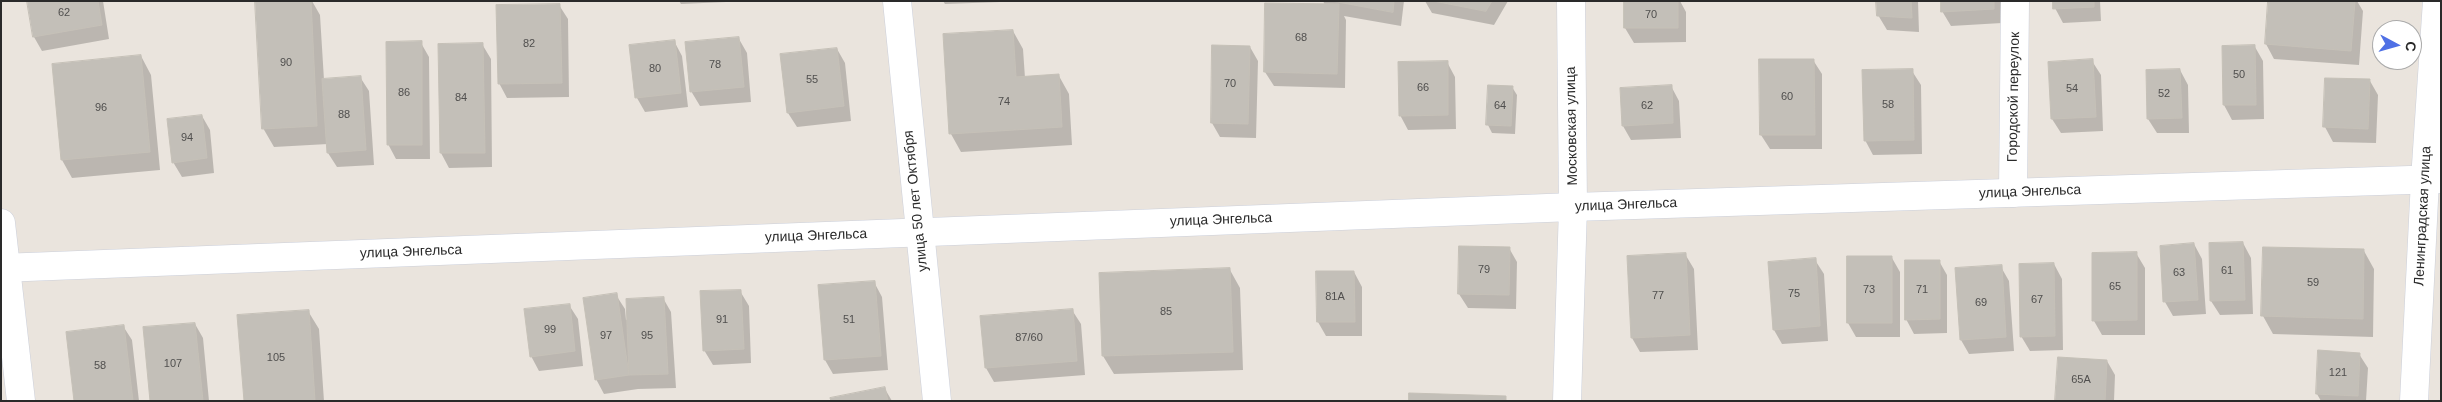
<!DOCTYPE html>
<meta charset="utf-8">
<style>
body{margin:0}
#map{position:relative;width:2442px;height:402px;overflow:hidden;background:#eae4dd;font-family:Helvetica,sans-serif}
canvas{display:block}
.frame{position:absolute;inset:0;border:2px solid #2a2a2a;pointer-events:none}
.north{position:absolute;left:2372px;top:20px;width:50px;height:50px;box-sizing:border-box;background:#fff;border:1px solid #aaa;border-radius:50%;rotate:96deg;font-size:14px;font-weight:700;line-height:20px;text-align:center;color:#2a2a2a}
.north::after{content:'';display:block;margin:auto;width:18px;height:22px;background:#4f70e5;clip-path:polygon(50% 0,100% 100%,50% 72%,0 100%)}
</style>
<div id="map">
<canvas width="2442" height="402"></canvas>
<div class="frame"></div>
<div class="north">С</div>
</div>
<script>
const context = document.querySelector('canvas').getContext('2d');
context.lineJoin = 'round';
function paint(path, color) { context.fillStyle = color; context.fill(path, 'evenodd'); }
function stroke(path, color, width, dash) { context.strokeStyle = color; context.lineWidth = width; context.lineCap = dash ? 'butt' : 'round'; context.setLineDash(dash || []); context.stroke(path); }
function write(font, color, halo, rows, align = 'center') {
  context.font = font + ' Helvetica,sans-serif'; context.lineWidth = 4; context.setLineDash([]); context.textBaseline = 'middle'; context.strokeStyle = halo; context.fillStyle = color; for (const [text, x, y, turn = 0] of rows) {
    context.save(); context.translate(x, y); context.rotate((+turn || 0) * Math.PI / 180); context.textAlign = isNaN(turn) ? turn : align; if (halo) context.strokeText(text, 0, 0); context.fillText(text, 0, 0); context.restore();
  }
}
paint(new Path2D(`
 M 28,1 L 103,1 L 109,39 L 42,51 L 34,37 Z
 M 256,1 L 312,1 L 320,15 L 324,80 L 360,77 L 369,91 L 374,165 L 337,167 L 328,153 L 328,144 L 274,147 L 263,128 Z
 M 679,1 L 749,1 L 681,4 Z
 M 943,1 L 1001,1 L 1001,2 L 945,4 Z
 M 1323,1 L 1404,1 L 1401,26 L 1344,16 L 1346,20 L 1345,88 L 1274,86 L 1265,72 L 1325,5 Z
 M 1425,1 L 1508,1 L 1494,25 L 1432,13 Z
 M 1625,1 L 1680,1 L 1686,12 L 1686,42 L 1634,43 L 1625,28 Z
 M 1877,1 L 1918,1 L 1919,32 L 1887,30 L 1878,15 Z
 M 1942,1 L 2001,1 L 2002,23 L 1951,26 L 1942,11 Z
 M 2054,1 L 2100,1 L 2101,21 L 2063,23 L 2055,8 Z
 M 2270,1 L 2357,1 L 2363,11 L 2359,65 L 2274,59 L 2266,44 Z
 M 559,5 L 568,19 L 569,97 L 507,98 L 499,83 Z
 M 1013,31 L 1023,49 L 1025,78 L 1059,76 L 1069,94 L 1072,145 L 961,152 L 951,134 Z
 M 739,39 L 747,53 L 751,102 L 700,106 L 691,91 Z
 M 674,41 L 682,56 L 688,107 L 645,112 L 637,98 Z
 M 421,43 L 429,57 L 430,159 L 396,159 L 388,144 Z
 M 482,44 L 491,59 L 492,167 L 449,168 L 441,153 L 439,45 Z
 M 1250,47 L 1258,61 L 1256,138 L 1220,137 L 1212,123 Z
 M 2223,47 L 2255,47 L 2263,61 L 2264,119 L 2232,120 L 2224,105 Z
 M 837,49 L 845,63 L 851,121 L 797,127 L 788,113 Z
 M 141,56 L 151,75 L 160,170 L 72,178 L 62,160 Z
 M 1813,60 L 1822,74 L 1822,149 L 1770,149 L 1761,135 Z
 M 2092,61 L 2101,75 L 2103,131 L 2061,133 L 2052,119 Z
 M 1447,62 L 1455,77 L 1456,129 L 1408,130 L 1400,115 Z
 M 2180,70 L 2188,85 L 2189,133 L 2157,133 L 2148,119 Z
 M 1912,71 L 1921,85 L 1922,154 L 1873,155 L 1865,140 Z
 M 2326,79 L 2370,81 L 2378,95 L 2376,143 L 2333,142 L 2325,127 Z
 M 1671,86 L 1679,101 L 1681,138 L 1631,140 L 1623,126 Z
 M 1512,87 L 1517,95 L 1515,134 L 1492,133 L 1488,125 Z
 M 202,116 L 210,130 L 214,173 L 182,177 L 173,162 Z
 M 2243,243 L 2251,258 L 2253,314 L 2220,315 L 2211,301 Z
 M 2194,244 L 2202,259 L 2206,314 L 2173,316 L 2165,302 Z
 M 1509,248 L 1517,262 L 1516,309 L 1468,308 L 1459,294 Z
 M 2364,251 L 2374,269 L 2373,337 L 2273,334 L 2263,316 Z
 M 2136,253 L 2145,268 L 2145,335 L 2102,335 L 2094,321 Z
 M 1685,254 L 1694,269 L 1698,350 L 1640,352 L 1632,338 Z
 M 1892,258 L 1900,272 L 1900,337 L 1856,337 L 1848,323 Z
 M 1815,260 L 1824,274 L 1828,341 L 1782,344 L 1774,330 Z
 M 1939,261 L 1947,275 L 1947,333 L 1914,334 L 1906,319 Z
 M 2054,264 L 2062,279 L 2063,350 L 2030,351 L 2021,336 Z
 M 2001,267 L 2009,281 L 2014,351 L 1969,354 L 1961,340 Z
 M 1230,270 L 1240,288 L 1243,370 L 1114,374 L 1103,356 L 1100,274 Z
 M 1354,272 L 1362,287 L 1362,336 L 1326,336 L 1318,322 Z
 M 874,282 L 882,297 L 888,370 L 833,374 L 825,360 Z
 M 740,291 L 749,306 L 751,363 L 713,365 L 704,350 Z
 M 616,295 L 625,309 L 626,320 L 663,298 L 671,312 L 676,388 L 638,389 L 604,394 L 596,379 Z
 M 569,305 L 578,319 L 583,366 L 539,371 L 531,356 Z
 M 1072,310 L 1081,324 L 1085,375 L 994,382 L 986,368 Z
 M 308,311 L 319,329 L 324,401 L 245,401 Z
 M 195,324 L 203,338 L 209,401 L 151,401 Z
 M 123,326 L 132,340 L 139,401 L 76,401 Z
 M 2359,354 L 2368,368 L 2366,401 L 2321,401 L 2317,394 Z
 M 2107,361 L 2115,375 L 2114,401 L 2056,401 Z
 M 885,389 L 892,401 L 832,401 Z`), '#0003');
const building = new Path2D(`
 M 27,1 L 98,1 L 102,25 L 33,37 Z
 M 255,1 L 311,1 L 317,126 L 262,129 Z
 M 1333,1 L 1394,1 L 1393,12 Z
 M 1434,1 L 1492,1 L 1486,11 Z
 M 1624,1 L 1678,1 L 1678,28 L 1624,28 Z
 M 1876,1 L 1911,1 L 1912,18 L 1877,16 Z
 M 1941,1 L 1994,1 L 1994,9 L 1941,12 Z
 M 2053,1 L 2094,1 L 2094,7 L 2053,9 Z
 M 2268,1 L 2355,1 L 2351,51 L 2265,44 Z
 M 1265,3 L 1339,4 L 1337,74 L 1264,72 Z
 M 560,4 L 562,83 L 498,84 L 496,5 Z
 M 1013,30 L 1016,77 L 1059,74 L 1062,127 L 949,134 L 943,34 Z
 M 739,37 L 744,87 L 690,92 L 685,42 Z
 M 675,40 L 681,93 L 635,98 L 629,45 Z
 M 422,41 L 422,145 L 387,145 L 386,42 Z
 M 483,43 L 485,153 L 440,153 L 438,44 Z
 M 1212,45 L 1250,46 L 1248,124 L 1211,123 Z
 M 2255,45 L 2256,105 L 2223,105 L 2222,46 Z
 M 837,48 L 844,106 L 787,113 L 780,54 Z
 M 141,55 L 150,152 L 61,160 L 52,64 Z
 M 1759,59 L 1814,59 L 1815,135 L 1760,135 Z
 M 2093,59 L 2096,117 L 2051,119 L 2048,62 Z
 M 1448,61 L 1448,115 L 1399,116 L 1398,62 Z
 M 1913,69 L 1914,140 L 1864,141 L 1862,70 Z
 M 2180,69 L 2182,118 L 2147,119 L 2146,70 Z
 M 361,76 L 366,150 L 327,153 L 322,79 Z
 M 2325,78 L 2370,79 L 2368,129 L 2323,127 Z
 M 1488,85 L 1513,86 L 1511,126 L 1486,125 Z
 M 1672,85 L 1673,123 L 1622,126 L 1620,88 Z
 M 202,115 L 207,158 L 172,163 L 167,119 Z
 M 2243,242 L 2245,300 L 2210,301 L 2209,243 Z
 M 2194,243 L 2198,300 L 2163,302 L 2160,246 Z
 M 1459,246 L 1510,247 L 1509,295 L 1458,294 Z
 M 2263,247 L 2364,249 L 2363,319 L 2261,316 Z
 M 2137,252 L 2137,320 L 2092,321 L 2092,253 Z
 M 1686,253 L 1690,335 L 1631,338 L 1627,256 Z
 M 1847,256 L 1892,256 L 1892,323 L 1847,323 Z
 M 1816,258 L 1820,326 L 1773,330 L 1768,262 Z
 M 1905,260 L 1940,260 L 1940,319 L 1905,320 Z
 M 2054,263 L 2055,336 L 2020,337 L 2019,264 Z
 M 2002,265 L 2006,337 L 1960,340 L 1955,268 Z
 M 1230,268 L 1233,352 L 1102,356 L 1099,273 Z
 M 1316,271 L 1354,271 L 1355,322 L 1317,322 Z
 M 875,281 L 881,356 L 824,360 L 818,285 Z
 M 741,290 L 744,349 L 703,351 L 700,291 Z
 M 617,293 L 629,375 L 595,380 L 583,298 Z
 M 664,297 L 668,374 L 629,375 L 626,299 Z
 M 570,304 L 575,351 L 530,357 L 524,309 Z
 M 1073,309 L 1077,361 L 985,368 L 980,316 Z
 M 309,310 L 315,401 L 244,401 L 237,315 Z
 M 195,323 L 203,401 L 150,401 L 143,327 Z
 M 124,325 L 133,401 L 74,401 L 66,332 Z
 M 2318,350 L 2360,353 L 2358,396 L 2316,394 Z
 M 2058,357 L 2107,360 L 2105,401 L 2055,401 Z
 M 885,387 L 888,401 L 831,401 L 830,398 Z
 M 1409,393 L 1506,396 L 1506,401 L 1409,401 Z`);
paint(building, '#c3bfb8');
stroke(building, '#c5c0b7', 1);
const minor = new Path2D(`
 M 897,1 L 937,401
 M 2013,193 L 2015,1
 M 1,223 L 21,401`);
const tertiary = new Path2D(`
 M 1567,401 L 1573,207 L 1571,1
 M 2414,401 L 2425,180 L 2437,1`);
const secondary = new Path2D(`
 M 1,268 L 1573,207 L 2441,179`);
stroke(minor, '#cbcfda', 29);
stroke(tertiary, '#cbcfda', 29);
stroke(secondary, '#cbcfda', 29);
stroke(minor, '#fff', 28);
stroke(tertiary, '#fff', 28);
stroke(secondary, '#fff', 28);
write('11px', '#504f4e', null, [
 ["62",64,13],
 ["70",1651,15],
 ["68",1301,38],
 ["82",529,44],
 ["90",286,63],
 ["78",715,65],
 ["80",655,69],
 ["50",2239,75],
 ["55",812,80],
 ["70",1230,84],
 ["66",1423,88],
 ["54",2072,89],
 ["86",404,93],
 ["52",2164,94],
 ["60",1787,97],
 ["84",461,98],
 ["74",1004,102],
 ["58",1888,105],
 ["64",1500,106],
 ["62",1647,106],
 ["96",101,108],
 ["88",344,115],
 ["94",187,138],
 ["79",1484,270],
 ["61",2227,271],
 ["63",2179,273],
 ["59",2313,283],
 ["65",2115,287],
 ["73",1869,290],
 ["71",1922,290],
 ["75",1794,294],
 ["77",1658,296],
 ["81А",1335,297],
 ["67",2037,300],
 ["69",1981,303],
 ["85",1166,312],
 ["91",722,320],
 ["51",849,320],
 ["99",550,330],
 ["97",606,336],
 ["95",647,336],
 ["87/60",1029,338],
 ["105",276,358],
 ["107",173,364],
 ["58",100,366],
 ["121",2338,373],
 ["65А",2081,380]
]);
write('14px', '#2a2a2a', '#fff', [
 ["Городской переулок",2014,97,-89],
 ["Московская улица",1572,126,-91],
 ["улица Энгельса",2030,192,-2],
 ["улица 50 лет Октября",916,201,-96],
 ["улица Энгельса",1626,205,-2],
 ["Ленинградская улица",2423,216,-87],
 ["улица Энгельса",1221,220,-2],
 ["улица Энгельса",816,236,-2],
 ["улица Энгельса",411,252,-2]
]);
</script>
